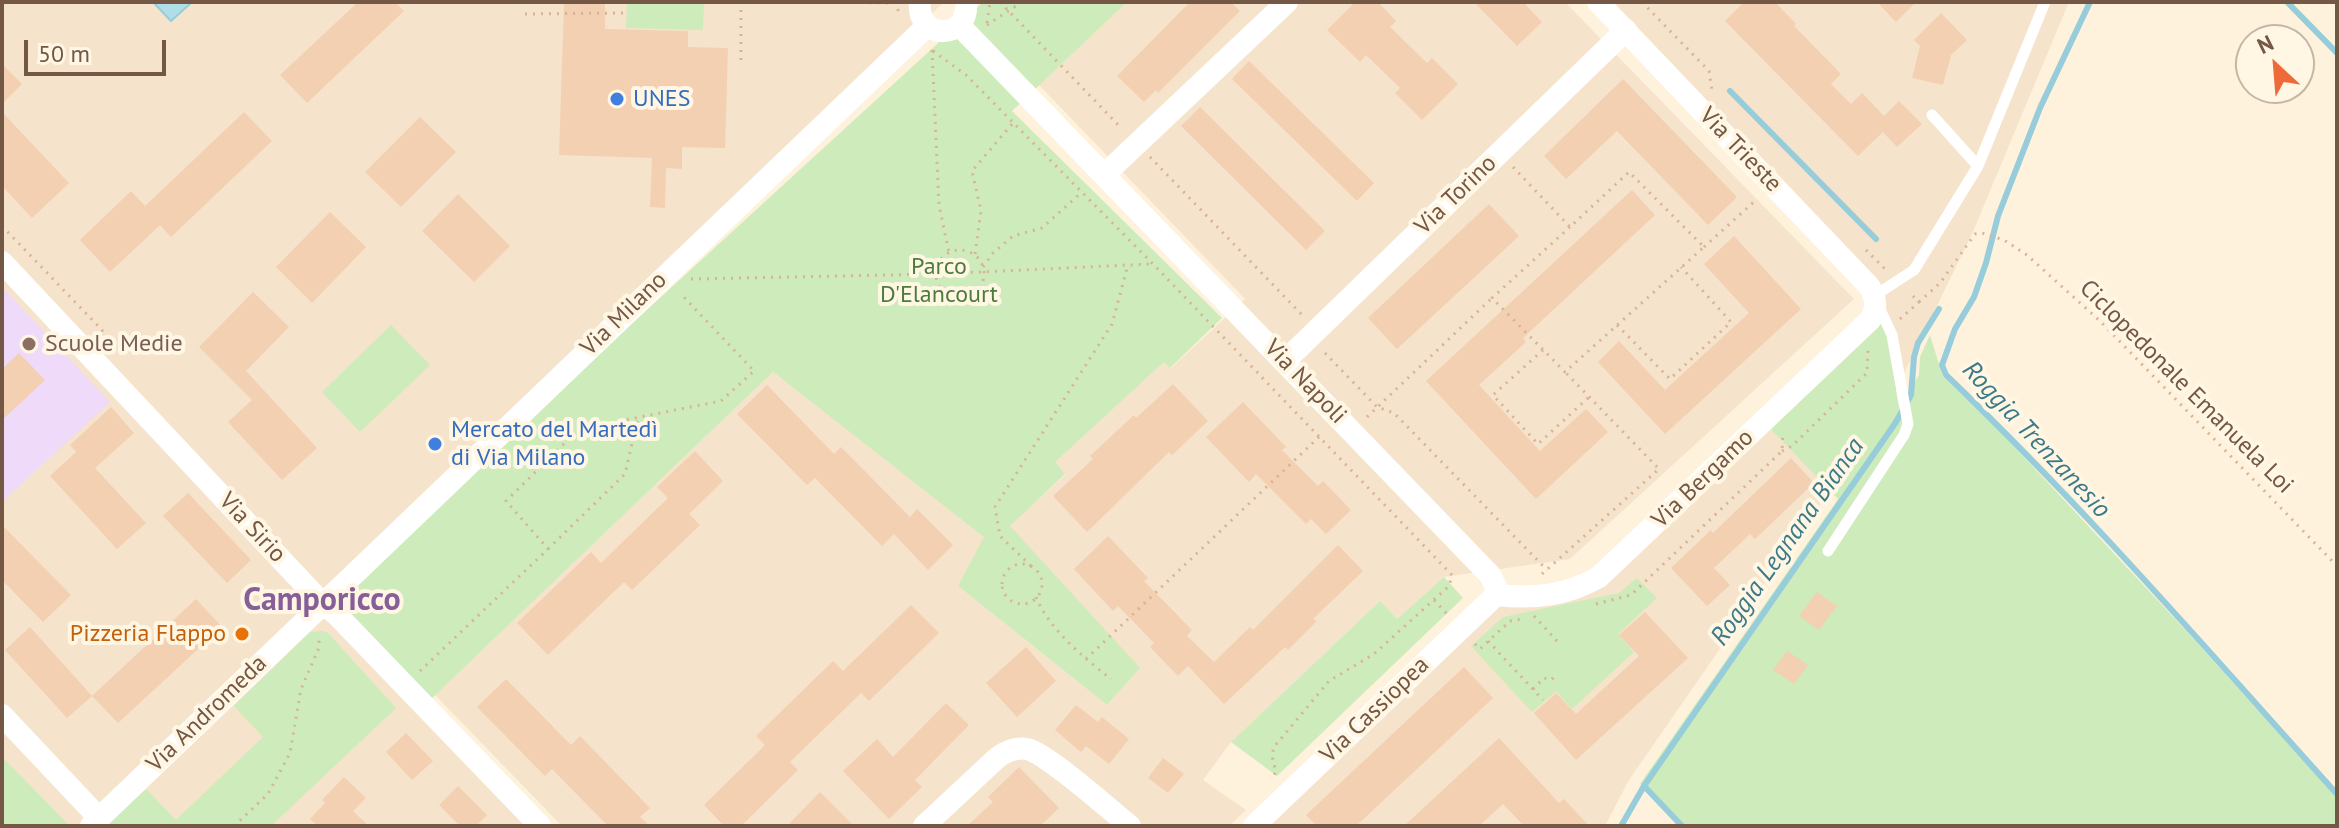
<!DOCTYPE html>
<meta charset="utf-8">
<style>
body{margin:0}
#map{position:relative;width:2339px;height:828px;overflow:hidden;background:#fef2dd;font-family:"PT Sans",sans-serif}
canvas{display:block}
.frame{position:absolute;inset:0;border:4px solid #745744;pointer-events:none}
.north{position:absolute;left:2235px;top:24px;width:80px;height:80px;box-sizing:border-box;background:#fff6e4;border:2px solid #c7b6a4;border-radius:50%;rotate:334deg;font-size:22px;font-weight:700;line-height:32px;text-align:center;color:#745744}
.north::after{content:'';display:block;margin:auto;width:28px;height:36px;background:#f06a39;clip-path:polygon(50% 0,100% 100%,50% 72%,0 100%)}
.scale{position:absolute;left:24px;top:40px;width:142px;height:36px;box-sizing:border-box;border:4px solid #745744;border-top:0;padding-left:10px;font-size:24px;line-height:28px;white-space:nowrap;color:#745744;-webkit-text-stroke:6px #fff6e4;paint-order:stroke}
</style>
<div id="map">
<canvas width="2339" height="828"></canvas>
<div class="frame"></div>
<div class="north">N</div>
<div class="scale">50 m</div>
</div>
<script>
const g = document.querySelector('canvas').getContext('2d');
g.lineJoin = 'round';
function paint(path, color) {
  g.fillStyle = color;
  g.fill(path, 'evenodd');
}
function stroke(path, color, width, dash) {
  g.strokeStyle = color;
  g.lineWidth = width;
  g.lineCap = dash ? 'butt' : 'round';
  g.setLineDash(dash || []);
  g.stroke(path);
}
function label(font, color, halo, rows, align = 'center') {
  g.font = font + ' "PT Sans",sans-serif';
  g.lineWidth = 8;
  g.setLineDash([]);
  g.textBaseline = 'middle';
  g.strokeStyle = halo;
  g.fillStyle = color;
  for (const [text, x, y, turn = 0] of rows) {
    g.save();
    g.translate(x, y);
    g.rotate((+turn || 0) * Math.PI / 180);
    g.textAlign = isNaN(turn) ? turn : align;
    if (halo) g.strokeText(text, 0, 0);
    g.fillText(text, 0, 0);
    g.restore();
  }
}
paint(new Path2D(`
 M2 2H944L323 589 2 253Z
 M1127 2H1565L1854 299 1570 559 1444 577 1397 619 1380 601 1231 742 1203 780 1246 810 1229 826H562L435 695 773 372 985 537 958 586 1107 705 1139 669 1009 526 1065 475 1054 462 1164 362 1171 368 1245 299 1039 85Z
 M1598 2H2069L1972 234 1887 408 1629 780 1605 826H1254L1496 595 1573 590 1876 306Z
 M2 261 540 826H2Z`), '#f5e4cb');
paint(new Path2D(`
 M2 287 110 402 2 502Z`), '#efdaf9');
paint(new Path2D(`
 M627 2H704L703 30 626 28Z
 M983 2H1127L1012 111 1222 318 1170 368 1164 362 1055 462 1065 474 1010 526 1140 668 1107 705 958 586 984 537 773 372 429 701 329 601Z
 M1884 321 1899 407 1919 375 1920 357 1930 335 1943 377 1994 425 2189 634 2337 798V826H1680L1640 784 1838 499 1771 429Z
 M391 325 430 365 360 432 322 392Z
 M1444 577 1463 598 1277 776 1231 742 1380 601 1397 619Z
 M1637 578 1657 598 1618 634 1634 652 1572 709 1556 691 1532 712 1471 646 1503 617 1619 593Z
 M322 631 328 633 396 708 271 826H107L146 789 176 820 263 737 234 706 310 632Z
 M2 757 70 826H2Z`), '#cdebbb');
const water = new Path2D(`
 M153 2H192L171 21Z`);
paint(water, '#b1dde7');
stroke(water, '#97ccda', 2);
stroke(new Path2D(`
 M2090 2 2040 108 1998 216 1986 263 1974 297 1955 329 1942 365 1946 375C2084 507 2209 652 2337 794
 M2287 2 2337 53
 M1730 91 1876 239
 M1644 786 1682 826
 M1621 826 1644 786 1896 422 1911 395 1914 357 1918 343 1939 309`), '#97ccda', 6);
paint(new Path2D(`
 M358 2H395L404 11 307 103 280 75Z
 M564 2H605V29L688 31V47L728 48 725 148 682 147V169L666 168 665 208 650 207 652 158 559 155Z
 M1190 2H1231L1240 11 1158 93 1156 90 1144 102 1117 76Z
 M1355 2H1378L1396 21 1390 27 1427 63 1432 58 1458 84 1422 120 1395 93 1400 88 1366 55 1360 62 1327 30Z
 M1474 2H1523L1542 22 1517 46Z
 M1744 2H1775L1796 24 1794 26 1841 74 1831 84 1851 104 1862 93 1884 116 1899 101 1922 124 1897 147 1883 132 1858 156 1725 21Z
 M1877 2H1916L1896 22Z
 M1941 13 1967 40 1951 55 1943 85 1912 78 1920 46 1914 40Z
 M1249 61 1374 183 1357 201 1232 79Z
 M2 64 22 84 2 104Z
 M1623 79 1737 197 1708 225 1617 131 1566 179 1544 156Z
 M1200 107 1325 231 1306 250 1181 126Z
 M2 112 69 183 32 218 2 186Z
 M244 112 272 141 171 237 160 225 110 272 80 240 131 191 145 206Z
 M420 117 456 152 401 207 365 172Z
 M1632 190 1655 215 1523 338 1526 342 1479 385 1540 451 1586 409 1608 432 1536 499 1426 381Z
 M458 194 510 246 474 282 422 231Z
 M1489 204 1519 236 1397 349 1368 318Z
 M330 212 366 247 312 303 276 267Z
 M1734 236 1801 309 1665 434 1598 362 1619 341 1665 390 1749 313 1704 264Z
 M253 292 289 327 246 371 317 448 282 480 228 422 252 400 199 347Z
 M19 353 45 380 2 420V369Z
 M1173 384 1208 421 1172 455 1169 452 1087 532 1053 496 1093 459 1090 456 1134 415 1136 418Z
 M767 385 834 454 841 447 910 517 917 509 953 545 928 570 894 534 882 546 815 478 807 485 737 414Z
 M1243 402 1286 447 1282 450 1318 486 1323 481 1351 510 1326 534 1311 519 1306 524 1256 474 1249 482 1206 437Z
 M111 407 134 433 95 468 146 523 117 549 50 476 76 452 70 445Z
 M695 451 723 481 689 514 700 525 632 590 624 582 548 655 517 623 591 552 601 563 668 498 657 487Z
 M1791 458 1814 483 1755 539 1750 534 1714 568 1730 585 1707 606 1671 568 1711 530 1713 533Z
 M188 493 251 560 227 583 163 516Z
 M2 525 71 595 43 622 2 580Z
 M1108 536 1148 578 1144 581 1192 630 1187 636 1214 662 1250 627 1253 630 1338 545 1363 571 1313 619 1317 621 1288 650 1285 647 1224 704 1188 666 1178 676 1150 647 1154 643 1118 606 1113 611 1074 569Z
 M1817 592 1837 606 1819 630 1799 616Z
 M196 599 222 627 118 723 92 696Z
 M911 605 939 633 869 701 861 693 790 762 798 770 741 826H724L704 805 765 745 756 736 833 661 843 671Z
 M1645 612 1688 658 1576 760 1534 713 1556 693 1576 714 1639 656 1619 635Z
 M30 627 92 696 67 718 5 650Z
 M1026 647 1056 681 1017 717 986 683Z
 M1787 651 1808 665 1794 684 1773 670Z
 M1464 667 1493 698 1356 826H1317L1306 815Z
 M506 679 571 745 580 736 650 808 640 817 650 826H608L552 769 545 776 477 707Z
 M946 703 969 725 915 780 922 787 889 819 843 771 877 739 893 757Z
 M1076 705 1098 722 1102 717 1129 739 1109 764 1086 746 1081 752 1055 730Z
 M406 733 433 761 412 780 386 752Z
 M1499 738 1559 803 1564 799 1589 826H1524L1503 804 1479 826H1404Z
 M1163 758 1184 774 1168 793 1148 778Z
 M1019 767 1059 808 1040 826H967L993 802 988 797Z
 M344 777 366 798 353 811 369 826H318L310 819 325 803 322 800Z
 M458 786 487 815 476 826H460L439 805Z
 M820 792 854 826H787Z`), '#f4d0b3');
stroke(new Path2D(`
 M830 2 893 3
 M894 2 899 12
 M1000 2 1122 129
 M1642 2 1709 71 1712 91
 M525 14 626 13
 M987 23 990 2
 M987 25 1022 2
 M932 50 939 205 949 253
 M933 51 966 75 1153 264 1452 575 1449 586 1374 654 1329 681 1274 747 1272 756 1276 772 1271 779
 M741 60V2
 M1150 157 1303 316
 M1513 167 1570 227 1629 172 1704 247 1565 372 1492 298 1570 227
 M2 226 102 330 104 341
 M1704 247 1757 199
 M1866 250 1886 270
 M936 274a24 24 0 1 1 48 0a24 24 0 1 1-48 0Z
 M975 254 981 211 972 171 1013 123
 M983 267 993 253 1013 236 1042 228 1082 192
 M691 279 936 274 1151 264
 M1919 302 1940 283 1975 234 1982 233 2004 240 2027 255 2100 321 2337 566
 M1900 319 1919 302 1909 292
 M1617 325 1670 379 1731 322 1681 267
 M1543 350 1493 395 1538 444 1589 397
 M1325 353 1377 407 1394 413 1547 570
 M1367 417 1492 298
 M1782 451 1792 446 1867 373 1868 349
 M548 549 625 474 638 418
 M1002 584a20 20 0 1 1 40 0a20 20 0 1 1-40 0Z
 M1031 566 1000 536 995 507 1112 324 1128 265
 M1542 574 1659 469 1565 372
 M1036 597C1049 629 1084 658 1111 679
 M1434 600 1448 615
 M1596 604 1631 595 1782 451 1783 432
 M1534 616 1557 641
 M1488 641 1543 700
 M1475 644 1480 649 1510 621 1522 619
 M1086 659 1320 436
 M420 671 548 549 506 501 579 429 721 401 754 371 680 293
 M1533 689 1544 678 1551 680 1556 675
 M234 826 268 794 290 753 301 689 318 650 320 635`), '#d9b397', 3, [2, 6]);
stroke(new Path2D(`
 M1932 115 1978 166
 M1874 296 1914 270 1978 166 2045 2
 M1828 551 1904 435 1908 424 1892 335 1878 305`), '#fff', 11);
stroke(new Path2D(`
 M920 2C916 41 970 41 966 2
 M959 25 1490 575 1496 587V595
 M1104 175 1287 2
 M2 262 322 603 338 616 540 826
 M1285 361 1626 30
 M1496 595C1534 599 1566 596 1599 577L1870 320C1878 309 1876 297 1869 286L1598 2
 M2 715 99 818
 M91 826 927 26
 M924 826 997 758C1006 751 1015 747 1027 749 1048 754 1110 810 1130 826
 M1254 826 1496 595`), '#fff', 22);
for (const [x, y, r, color] of [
 [617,99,8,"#3f7fe0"],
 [29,344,8,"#8d6e63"],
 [435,444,8,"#3f7fe0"],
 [242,634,8,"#e8710a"]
]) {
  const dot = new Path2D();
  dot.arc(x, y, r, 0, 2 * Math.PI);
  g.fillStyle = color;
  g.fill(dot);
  stroke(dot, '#fff6e4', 3);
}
label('24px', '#366cbe', '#fff6e4', [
 ["UNES",633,99],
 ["Mercato del Martedì",451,430],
 ["di Via Milano",451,458]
], 'left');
label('24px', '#745744', '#fff6e4', [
 ["Via Trieste",1740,150,46],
 ["Via Torino",1456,195,-44],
 ["Via Milano",624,314,-44],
 ["Via Napoli",1305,382,46],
 ["Ciclopedonale Emanuela Loi",2186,387,45],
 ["Via Bergamo",1703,479,-44],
 ["Via Sirio",252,528,47],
 ["Via Cassiopea",1375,710,-44],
 ["Via Andromeda",207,714,-44]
]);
label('24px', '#4c7b3c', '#fff6e4', [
 ["Parco",939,267],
 ["D'Elancourt",939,295]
]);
label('24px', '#785e54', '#fff6e4', [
 ["Scuole Medie",45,344]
], 'left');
label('24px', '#c56008', '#fff6e4', [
 ["Pizzeria Flappo",226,634]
], 'right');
label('italic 26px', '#3d7a89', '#fff6e4', [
 ["Roggia Trenzanesio",2036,440,47],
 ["Roggia Legnana Bianca",1788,542,-55]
]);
label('bold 32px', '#875f98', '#fff6e4', [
 ["Camporicco",322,601]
]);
</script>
